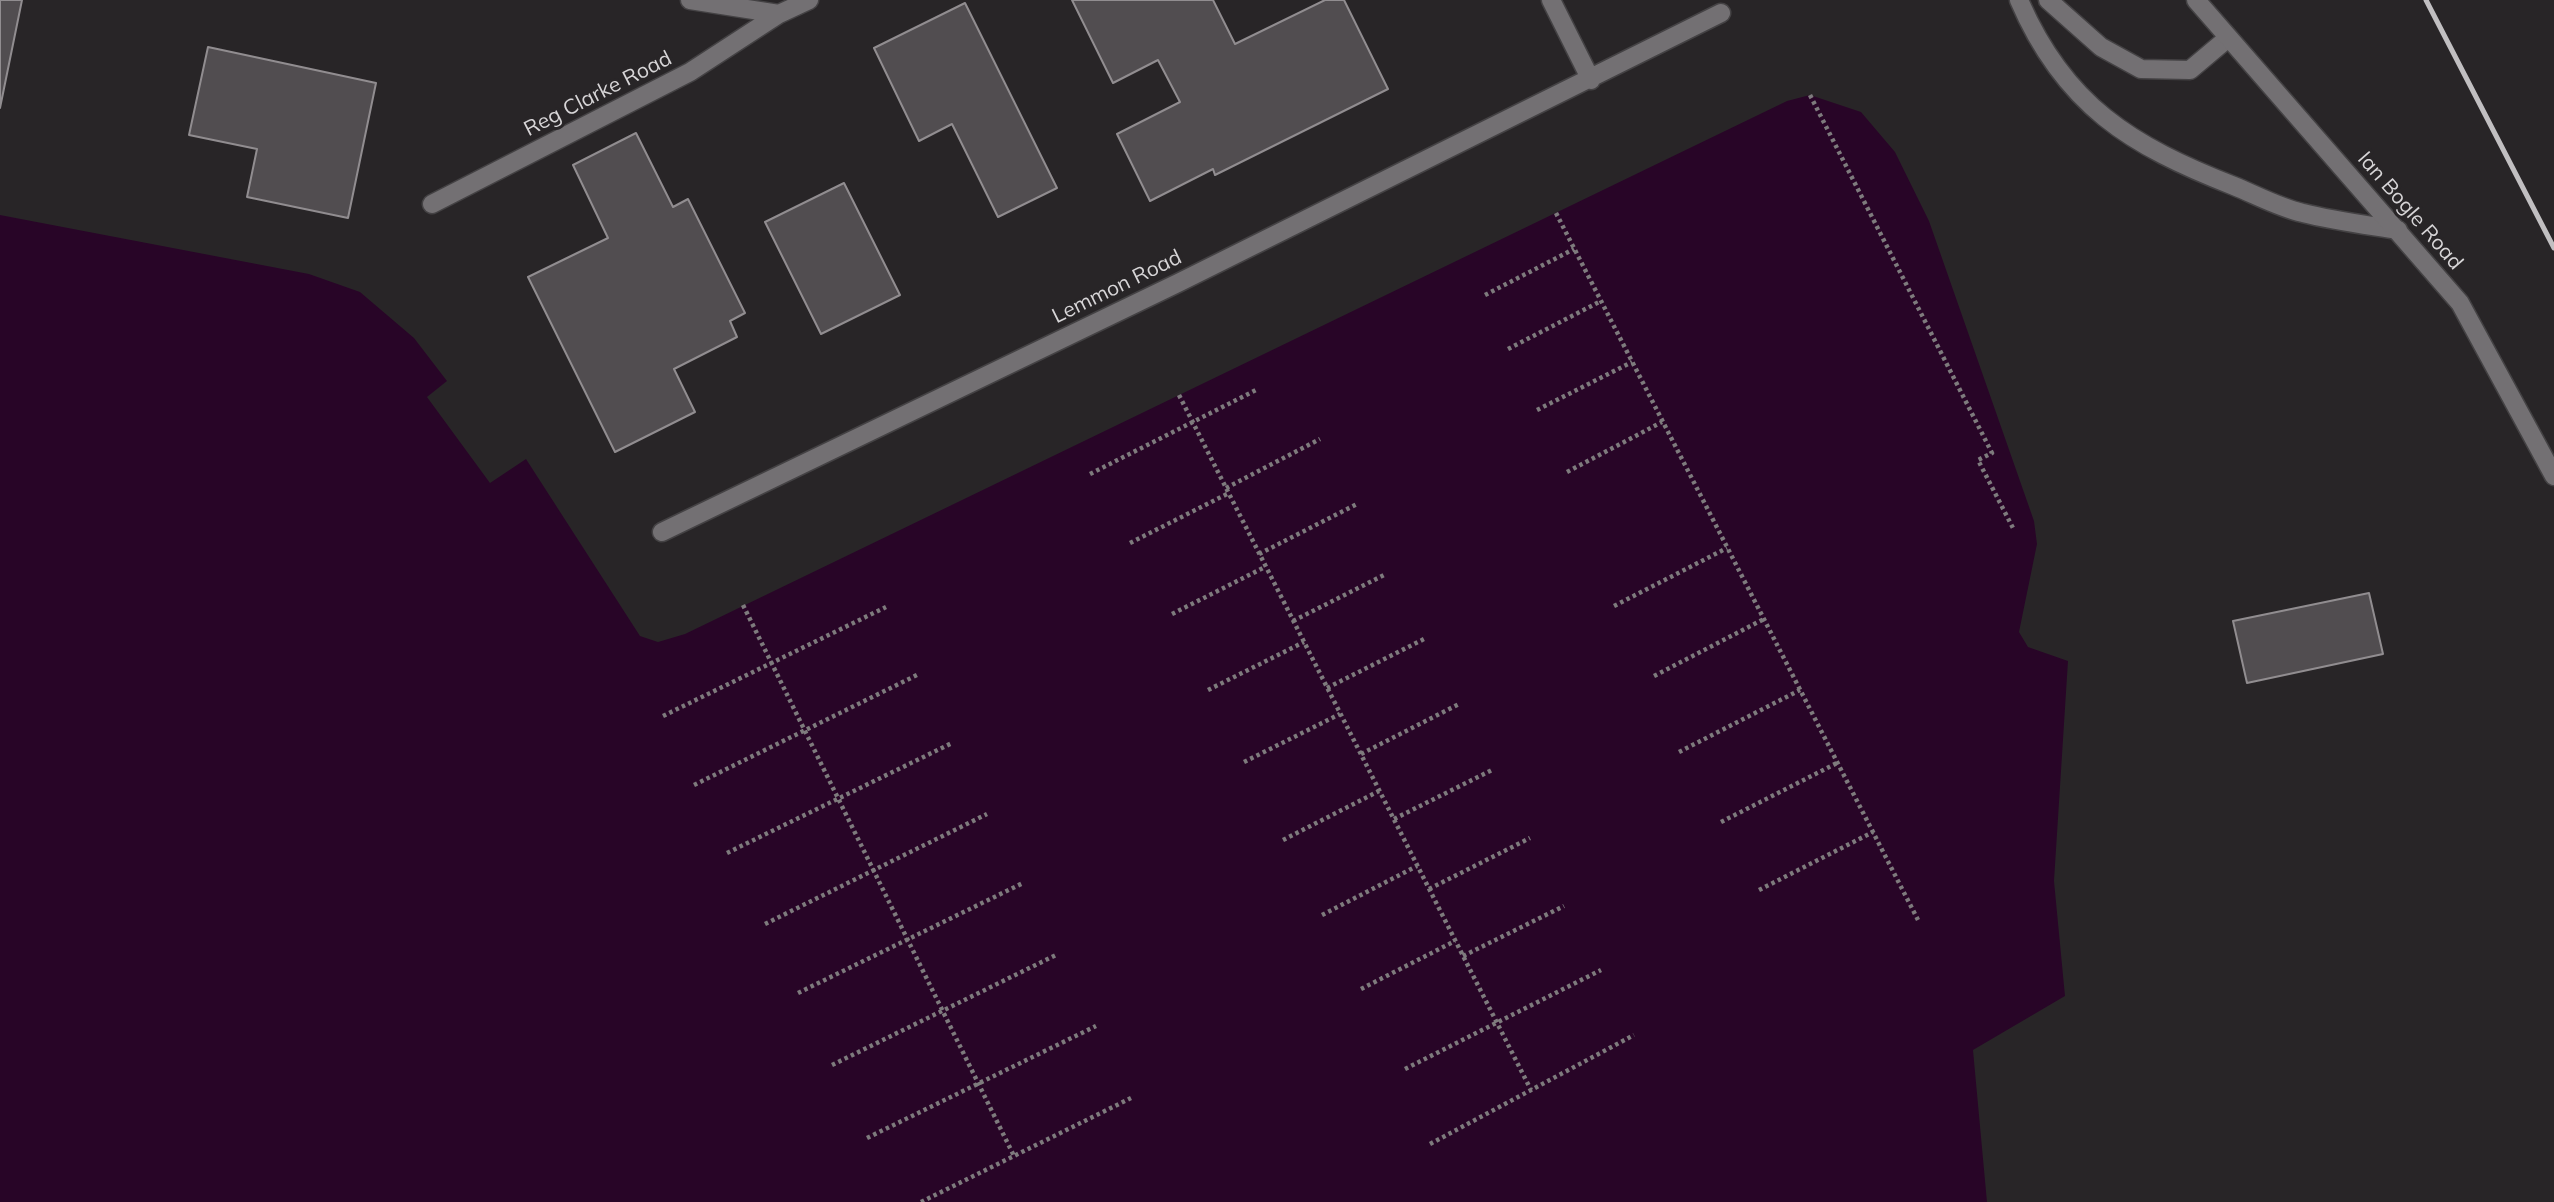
<!DOCTYPE html>
<style>
body{margin:0}
canvas{display:block;background:#282527}
</style>
<canvas width="2554" height="1202"></canvas>
<script>
const g = document.querySelector('canvas').getContext('2d');
g.lineJoin = 'round';
function paint(path, color) {
  g.fillStyle = color;
  g.fill(path, 'evenodd');
}
function stroke(path, color, width, dash) {
  g.strokeStyle = color;
  g.lineWidth = width;
  g.lineCap = dash ? 'butt' : 'round';
  g.setLineDash(dash || []);
  g.stroke(path);
}
function label(font, color, halo, rows, align = 'center') {
  g.font = font + ' Mulish,sans-serif';
  g.lineWidth = 6;
  g.setLineDash([]);
  g.textBaseline = 'middle';
  g.strokeStyle = halo;
  g.fillStyle = color;
  for (const [text, x, y, turn = 0] of rows) {
    g.save();
    g.translate(x, y);
    g.rotate((+turn || 0) * Math.PI / 180);
    g.textAlign = isNaN(turn) ? turn : align;
    if (halo) g.strokeText(text, 0, 0);
    g.fillText(text, 0, 0);
    g.restore();
  }
}
paint(new Path2D(`
 M1810 95 1861 112 1895 152 1929 221 2034 521 2037 544 2019 632 2028 647 2068 661 2054 881 2065 996 1973 1050 1987 1202H0V215L309 274 360 292 414 338 447 381 427 397 490 483 526 459 640 636 658 642 685 634 1787 101Z`), '#280527');
const building = new Path2D(`
 M0 0H22L0 108Z
 M1072 0H1213L1235 44 1325 0H1344L1388 89 1215 175 1213 169 1150 201 1117 134 1180 102 1158 60 1113 83Z
 M965 3 1057 188 998 217 952 124 919 141 874 48Z
 M208 47 376 83 348 218 247 197 257 149 189 135Z
 M636 133 673 207 688 199 745 313 730 321 737 337 674 369 695 412 615 452 528 277 608 238 573 165Z
 M844 183 900 295 821 334 765 222Z
 M2369 593 2383 654 2247 683 2233 621Z`);
paint(building, '#514d50');
stroke(building, '#918d90', 2);
const lane = new Path2D(`
 M690 0 779 14 809 0
 M1551 0 1591 80
 M2019 0C2064 105 2131 146 2234 186 2256 195 2280 208 2303 213 2334 221 2367 225 2398 230
 M2048 0 2101 47 2141 69 2190 70 2228 38
 M432 204 690 72 779 14
 M662 532 1178 283 1721 13`);
const street = new Path2D(`
 M2196 0 2460 303 2554 476`);
stroke(lane, '#444244', 21);
stroke(street, '#444244', 21);
stroke(new Path2D(`
 M1810 95 1992 453 1978 460 2014 530
 M1556 213 1918 920
 M1485 295 1574 249
 M1508 349 1601 301
 M1179 395 1531 1090
 M1537 410 1632 362
 M1567 472 1662 422
 M1090 474 1256 390
 M1226 488 1320 439
 M1130 543 1229 493
 M1259 554 1357 504
 M743 605 1014 1156
 M1614 606 1727 548
 M1172 614 1265 567
 M1293 621 1386 574
 M1654 676 1764 619
 M1327 688 1426 638
 M1208 690 1304 642
 M663 716 886 607
 M1679 752 1800 690
 M1361 754 1459 704
 M1244 762 1340 714
 M694 785 919 674
 M1394 819 1492 770
 M1721 822 1837 763
 M1283 840 1379 791
 M727 853 952 743
 M1429 889 1530 838
 M1759 890 1873 832
 M1322 915 1417 866
 M765 924 987 814
 M1463 956 1564 906
 M1361 989 1455 941
 M798 993 1023 883
 M832 1065 1058 954
 M1405 1069 1601 970
 M867 1138 1096 1026
 M1430 1144 1634 1035
 M921 1202 1131 1098`), '#7e7b7d', 4.5, [3.5, 3.5]);
stroke(lane, '#737073', 18);
stroke(street, '#737073', 18);
stroke(new Path2D(`
 M2426 0 2554 248`), '#c1bfc1', 5);
label('21px', '#d7d5d7', '#282527', [
 ["Reg Clarke Road",598,94,-27],
 ["Ian Bogle Road",2410,211,49],
 ["Lemmon Road",1117,287,-26]
]);
</script>
